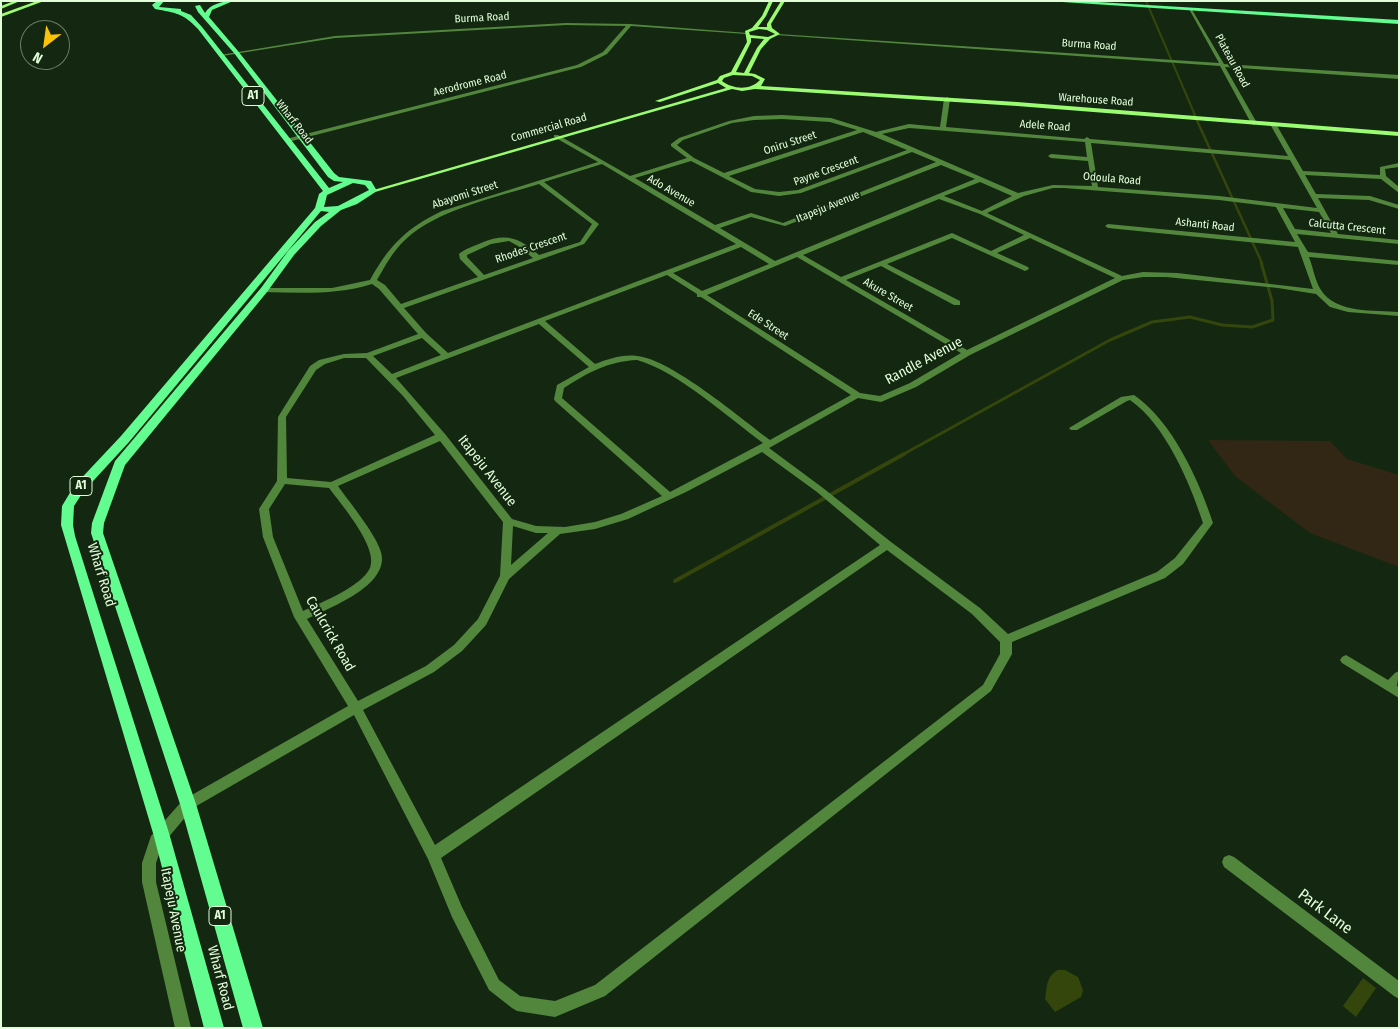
<!DOCTYPE html>
<style>
body{margin:0}
#map{position:relative;width:1400px;height:1029px;overflow:hidden;background:#142811;font-family:"Fira Sans Condensed",sans-serif}
canvas{display:block}
.frame{position:absolute;inset:0;border:2px solid #e1fed9;pointer-events:none}
.north{position:absolute;left:20px;top:20px;width:50px;height:50px;box-sizing:border-box;background:#142811;border:1px solid #667e61;border-radius:50%;rotate:210deg;font-size:14px;font-weight:700;line-height:20px;text-align:center;color:#e1fed9}
.north::after{content:'';display:block;margin:auto;width:18px;height:22px;background:#fac308;clip-path:polygon(50% 0,100% 100%,50% 72%,0 100%)}
</style>
<div id="map">
<canvas width="1400" height="1029"></canvas>
<div class="frame"></div>
<div class="north">N</div>
</div>
<script>
const g = document.querySelector('canvas').getContext('2d');
g.lineJoin = 'round';
function paint(path, color) {
  g.fillStyle = color;
  g.fill(path, 'evenodd');
}
function stroke(path, color, width, dash) {
  g.strokeStyle = color;
  g.lineWidth = width;
  g.lineCap = dash ? 'butt' : 'round';
  g.setLineDash(dash || []);
  g.stroke(path);
}
function label(font, color, halo, rows, align = 'center') {
  g.font = font + ' "Fira Sans Condensed",sans-serif';
  g.lineWidth = 4;
  g.setLineDash([]);
  g.textBaseline = 'middle';
  g.strokeStyle = halo;
  g.fillStyle = color;
  for (const [text, x, y, turn = 0] of rows) {
    g.save();
    g.translate(x, y);
    g.rotate((+turn || 0) * Math.PI / 180);
    g.textAlign = isNaN(turn) ? turn : align;
    if (halo) g.strokeText(text, 0, 0);
    g.fillText(text, 0, 0);
    g.restore();
  }
}
paint(new Path2D(`
 M1208 440 1330 441 1347 459 1399 475V567L1310 533 1235 476Z`), '#322714');
paint(new Path2D(`
 M1058 970H1065L1078 977 1083 990 1081 997 1055 1012 1045 999C1047 987 1046 976 1058 970Z
 M1363 978 1376 988 1356 1017 1343 1006Z`), '#34460c');
stroke(new Path2D(`
 M1146 1 1195 115`), '#34460c', 2);
stroke(new Path2D(`
 M1194 114 1262 263`), '#34460c', 2.5);
stroke(new Path2D(`
 M902 455 1110 340 1152 322 1190 317 1222 325 1252 327 1273 320 1272 301 1261 262`), '#34460c', 3);
stroke(new Path2D(`
 M675 581 904 454`), '#34460c', 4);
paint(new Path2D(`
 M1191 8 1224 64 1399 75V79L1225 67 1257 123 1254 125 1251 123 1220 66 776 35 778 34 1219 63 1189 9Z
 M566 23 630 24 748 33 746 34 631 26 607 54 581 67 288 142 285 140 286 139 577 65 603 52 626 26 566 25 335 38 222 56 220 55 335 36Z
 M947 97 950 99 946 127 1084 139 1087 137 1090 139 1288 156 1270 124 1273 122 1276 124 1303 171 1380 175V167L1399 163V167L1385 169 1386 176 1399 187V193L1381 179 1305 175 1316 194 1370 196 1399 205V209L1369 200 1318 198 1338 234 1399 240V244L1297 234 1308 252 1399 261V265L1309 257C1313 267 1315 281 1321 290 1336 314 1375 310 1399 312V316L1348 312 1330 307 1316 294 1278 288 1166 277H1143L1123 280 970 355 916 387 881 402 858 398 769 448 823 488 891 542 980 608 1008 634 1157 572 1175 558 1203 523C1190 483 1165 424 1130 400L1127 401 1077 430H1071L1069 428 1121 397 1134 395C1172 421 1199 480 1213 523L1183 564 1165 578 1012 642V654L991 691 605 996 555 1017 517 1011 512 1008 489 990 452 917 428 859 354 715 193 808 162 845 156 863V882L191 1028H175L142 882V863L151 836 183 800 348 706 294 617 263 537 259 509 277 481 278 417 310 366 319 360 344 354 367 353 418 334 379 289 372 284C337 295 301 293 264 292L260 290 261 288H332L370 280C389 246 406 228 442 211L598 162 554 137V135H558L630 176 687 158 671 146V144L679 138 729 121 754 116 782 115 831 118 876 132 909 124 940 127 944 99ZM782 119 830 122 857 130 724 173 694 158 677 145 683 140 732 123 754 120ZM909 128 1085 142 1087 157 1051 154 1048 156 1051 158 1088 161 1092 186 1053 185 1018 193 882 134ZM863 132 907 150 798 190 779 192 755 189 729 176ZM1091 143 1290 160 1317 208 1219 196 1098 187ZM912 152 936 162 783 223 751 213 715 225 635 178 691 161 751 192 779 196 801 193ZM602 164 736 244 448 353 426 333 404 308 584 244 599 224 544 182ZM941 165 975 179 775 261 720 228 751 217 785 226ZM980 182 1012 196 982 211 944 196ZM539 184 592 224 580 242 539 255C519 238 507 232 481 243 474 246 465 249 459 254L460 259 478 277 401 304 385 285 377 280C385 266 393 251 405 240 436 210 497 197 539 184ZM1053 188H1064L1219 200 1276 207 1295 242 1108 224 1105 226 1108 228 1298 247 1313 289 1177 273 1143 272 1122 276 987 213 1024 196ZM939 199 980 214 1024 235 991 251 952 233 841 277 803 255ZM1283 208 1319 212 1331 233 1295 229ZM952 238 1025 271 1029 269 1028 267 997 253 1030 238 1115 278 967 350 846 280 881 266 954 305H960V301L887 264ZM509 241 518 246 533 258 484 275 467 257V255L491 244ZM741 247 769 264 702 291 673 273ZM797 257 961 353 910 383 880 396 860 393 707 295ZM667 275 697 294V297H701L851 395 770 440C740 418 671 359 637 356 623 354 608 359 595 364L545 321ZM539 324 589 367 557 385 554 399 555 401 662 496 621 514 595 522 565 527 536 526 512 519 445 434 396 378ZM422 338 441 355 392 374 373 356ZM344 358H366L403 396 435 435 331 482 287 478 286 417 316 370 325 364ZM637 360C677 371 729 418 763 443L670 492 562 398 564 388C587 373 609 361 637 360ZM440 441 503 522 500 576 478 619 454 645 426 666 358 701 307 619C329 608 383 588 382 558 382 541 349 502 338 486ZM762 452 817 492 880 545 435 845 363 710 434 672 462 651 486 625 509 579 560 534 595 529 628 519 686 492ZM285 484 329 488C341 504 379 548 370 568 361 587 322 602 303 611L273 537 269 509ZM513 526 536 533H548L511 565ZM887 550 972 614 1000 642V654L983 685 595 985 555 1001 520 996 499 980 462 907 441 858Z
 M1346 655 1388 680 1395 673 1399 671 1397 686 1399 687V698L1342 663 1340 660 1342 657Z
 M1229 855 1234 857 1399 981V999L1394 996 1224 867 1222 862 1224 857Z`), '#52863d');
paint(new Path2D(`
 M14 1H20L1 9V6Z
 M37 1H44L1 17V14Z
 M769 1H773L766 16 758 27H767V24L781 1H785L771 24 772 28 780 34 770 39 761 49 749 73 755 74 765 79 761 86 1017 102 1399 132V136L1017 106 755 89 742 91 732 89 375 192 370 191 726 88 718 83 660 102 655 101 717 80 720 76 731 72 747 42 745 31 752 28 762 16ZM759 29 767 30 775 34 768 37 750 35 749 32ZM751 38 764 39 757 48 744 73 736 72 751 42ZM733 75 752 76 760 80C750 91 732 89 722 81L724 78Z`), '#9cfc71');
paint(new Path2D(`
 M157 1H164L159 7 181 9V11L191 15 202 27 329 188 343 182 334 181 328 177 234 53 198 12 195 6 200 5 205 13C210 4 223 1 233 1L212 10 209 17 238 51 334 173 339 177 371 181 377 191 357 204 341 210 321 226 294 255 267 292 125 465 104 523 103 533 196 804 263 1028H243L180 804 91 533 92 523 115 461 261 288 288 251 315 222 329 212 321 211 129 442 83 492 74 506 73 525 75 536 169 833 224 1028H204L153 833 61 525 62 506 74 486 121 436 315 208 319 194 323 191 198 29C183 13 176 13 155 9L152 5ZM353 183 365 185 369 190 338 206 324 207 327 195Z
 M1047 1H1081L1399 20V24Z`), '#62fc90');
label('11px', '#e1fed9', '#142811', [
 ["Burma Road",482,18,-3],
 ["Burma Road",1089,45,4],
 ["Plateau Road",1232,61,61],
 ["Aerodrome Road",470,84,-14],
 ["Warehouse Road",1096,100,4],
 ["Wharf Road",294,122,52],
 ["Adele Road",1045,126,4],
 ["Commercial Road",549,128,-16],
 ["Oniru Street",790,143,-18],
 ["Payne Crescent",826,171,-20],
 ["Odoula Road",1112,179,5],
 ["Ado Avenue",671,191,30],
 ["Abayomi Street",465,195,-18],
 ["Itapeju Avenue",828,207,-22],
 ["Ashanti Road",1205,225,6],
 ["Calcutta Crescent",1347,227,6],
 ["Rhodes Crescent",531,248,-19],
 ["Akure Street",888,295,30],
 ["Ede Street",768,325,33]
]);
for (const [x, y, w] of [
 [253,96,22],
 [81,486,22],
 [220,916,22]
]) {
  const box = new Path2D();
  box.roundRect(x - w / 2, y - 9.5, w, 19, 4);
  g.fillStyle = '#142811';
  g.fill(box);
  stroke(box, '#e1fed9', 1);
}
label('bold 12px', '#e1fed9', null, [
 ["A1",253,96],
 ["A1",81,486],
 ["A1",220,916]
]);
label('14px', '#e1fed9', '#142811', [
 ["Randle Avenue",924,361,-28],
 ["Itapeju Avenue",487,471,52],
 ["Wharf Road",101,575,73],
 ["Caulcrick Road",330,634,60],
 ["Itapeju Avenue",173,910,79],
 ["Wharf Road",220,978,75]
]);
label('16px', '#e1fed9', '#142811', [
 ["Park Lane",1325,912,37]
]);
</script>
